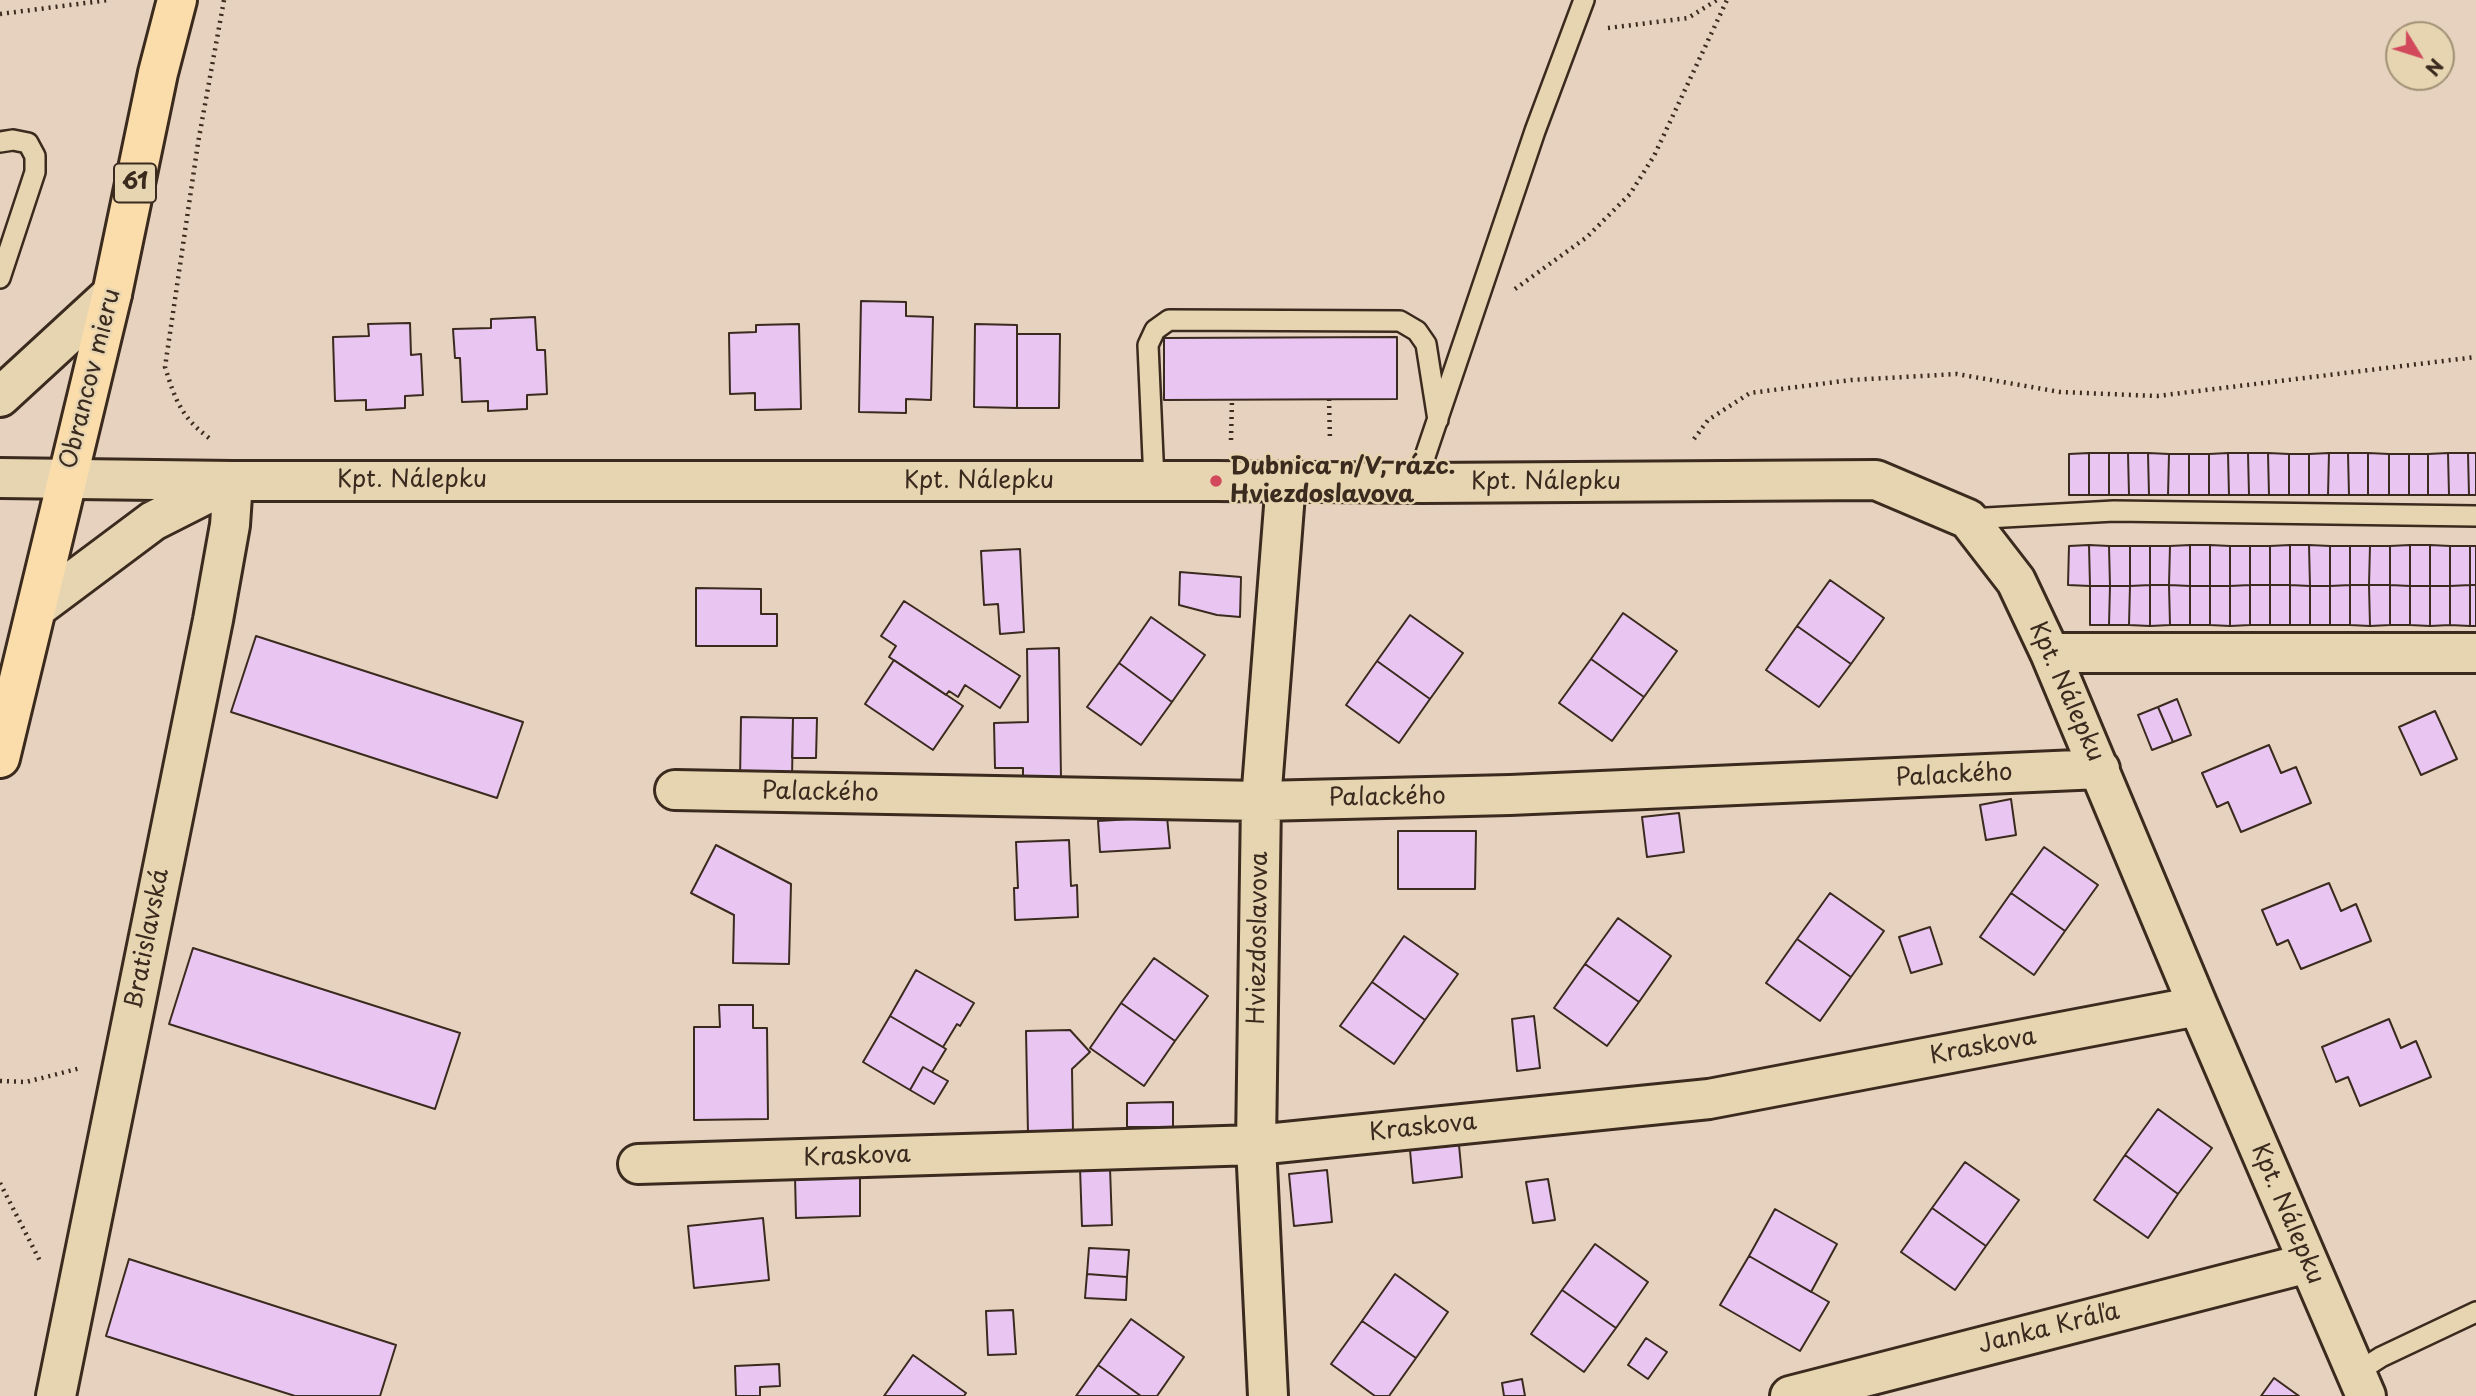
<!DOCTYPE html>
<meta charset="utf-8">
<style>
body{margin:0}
#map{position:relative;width:2476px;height:1396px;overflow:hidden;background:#e7d2bf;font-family:"Playpen Sans",sans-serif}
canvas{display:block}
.north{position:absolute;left:2385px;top:21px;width:70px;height:70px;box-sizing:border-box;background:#e7d5b2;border:2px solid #a29177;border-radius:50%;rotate:128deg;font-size:19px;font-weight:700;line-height:28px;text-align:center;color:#3b2a1e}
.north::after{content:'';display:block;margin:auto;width:24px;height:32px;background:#d1495b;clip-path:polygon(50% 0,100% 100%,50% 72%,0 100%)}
</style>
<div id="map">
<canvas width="2476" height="1396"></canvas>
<div class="north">N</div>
</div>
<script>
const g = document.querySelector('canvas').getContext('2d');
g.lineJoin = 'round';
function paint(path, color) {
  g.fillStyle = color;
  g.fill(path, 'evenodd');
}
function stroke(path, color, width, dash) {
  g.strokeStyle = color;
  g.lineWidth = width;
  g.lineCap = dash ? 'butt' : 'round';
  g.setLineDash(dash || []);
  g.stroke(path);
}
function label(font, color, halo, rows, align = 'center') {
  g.font = font + ' "Playpen Sans",sans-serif';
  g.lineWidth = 5;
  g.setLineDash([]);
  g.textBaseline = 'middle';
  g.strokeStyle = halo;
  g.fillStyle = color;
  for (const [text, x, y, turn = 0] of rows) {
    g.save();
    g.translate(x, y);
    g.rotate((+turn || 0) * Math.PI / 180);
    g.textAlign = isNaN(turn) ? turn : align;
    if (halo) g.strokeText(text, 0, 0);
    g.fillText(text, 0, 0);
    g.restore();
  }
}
const building = new Path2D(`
 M861 301 906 302V316L933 317 931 400 906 399V413L859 412Z
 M535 317 537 350H545L547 394 527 395V409L488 411V401L462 402 460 358H455L453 329 491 328V319Z
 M410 323 411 355 421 354 423 395 405 396V408L366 410V400L335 401 333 337 369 336 368 324Z
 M799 324 801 409 755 410V393L730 394 729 333 756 332V325Z
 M975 324 1017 325V408L974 407Z
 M1017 334H1060L1059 408H1017Z
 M1397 337V399L1164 400V338Z
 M2089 453H2109V495H2089Z
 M2089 453V495H2069V454Z
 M2109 453H2128L2129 495H2109Z
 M2128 453H2148L2149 495H2129Z
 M2148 453 2169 454 2168 495H2149Z
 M2228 453H2248L2249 495H2229Z
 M2228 453 2229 495H2209V454Z
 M2248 453H2268L2269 495H2249Z
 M2268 453 2289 454V495H2269Z
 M2329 453 2328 495H2309V454Z
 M2329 453H2348L2349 495H2328Z
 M2348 453H2368V495H2349Z
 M2368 453 2389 454V495H2368Z
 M2448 453H2468L2469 495H2449Z
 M2448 453 2449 495H2428V454Z
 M2468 453H2476V495H2469Z
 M2169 454H2189V495H2168Z
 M2189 454H2209V495H2189Z
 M2289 454H2309V495H2289Z
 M2389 454H2409V495H2389Z
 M2409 454H2428V495H2409Z
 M2089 545 2109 546 2110 586H2090Z
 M2089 545 2090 586 2068 585 2069 546Z
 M2190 545H2210V586H2190Z
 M2190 545V586L2169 585 2170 546Z
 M2210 545 2230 546V586H2210Z
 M2290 545H2309L2310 586 2290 585Z
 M2290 545V585H2270V546Z
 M2309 545 2330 546V586H2310Z
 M2410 545H2430V586H2410Z
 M2410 545V586L2390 585V546Z
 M2430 545 2450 546V586H2430Z
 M2109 546H2130V586H2110Z
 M2130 546H2150V585L2130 586Z
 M2150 546H2170L2169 585H2150Z
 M2230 546H2250V585L2230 586Z
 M2250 546H2270V585H2250Z
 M2330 546H2350V585L2330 586Z
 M2350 546H2370L2369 585H2350Z
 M2370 546H2390V585H2369Z
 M2450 546H2470V585L2450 586Z
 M2470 546H2476V585H2470Z
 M1020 549 1024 632 1000 634 998 604 984 605 981 551Z
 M1180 572 1241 577 1240 617 1217 615 1179 605Z
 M1830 580 1884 618 1851 664 1797 626Z
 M2150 585H2169L2170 625 2150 626Z
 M2150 585V626L2129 625 2130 586Z
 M2169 585 2190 586V625H2170Z
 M2250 585H2270V625H2250Z
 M2250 585V625L2230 626V586Z
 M2270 585H2290V625H2270Z
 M2290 585 2310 586V625H2290Z
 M2350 585V625H2330V586Z
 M2350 585H2369L2370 626 2350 625Z
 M2369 585H2390V625L2370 626Z
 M2390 585 2410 586V625H2390Z
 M2470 585H2476V626H2470Z
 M2470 585V626L2450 625V586Z
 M2090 586H2110L2109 625H2090Z
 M2110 586H2130L2129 625H2109Z
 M2190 586H2210V625H2190Z
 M2210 586H2230V626L2210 625Z
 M2310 586H2330V625H2310Z
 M2410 586H2430V626L2410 625Z
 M2430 586H2450V625L2430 626Z
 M696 588 761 589V614H777V646H696Z
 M904 601 1020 676 1000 708 965 685 958 697 949 691 946 695 889 657 896 646 881 636Z
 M1623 613 1677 651 1644 697 1591 659Z
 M1410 615 1463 653 1430 699 1377 661Z
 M1151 617 1205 655 1172 702 1119 663Z
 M1797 626 1851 664 1819 707 1766 670Z
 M256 636 523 722 497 798 231 712Z
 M1059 648 1061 779 1023 780V768H995L994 723 1028 722 1027 649Z
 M1591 659 1644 697 1612 741 1559 703Z
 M894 660 963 706 933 750 865 704Z
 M1377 661 1430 699 1399 743 1346 705Z
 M1119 663 1172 702 1141 745 1087 707Z
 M2177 699 2191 735 2173 742 2158 707Z
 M2158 707 2173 742 2152 750 2138 715Z
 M2435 711 2457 759 2421 775 2399 727Z
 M741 717 793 718 792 780H740Z
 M793 718H817L816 758H792Z
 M2269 745 2281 773 2296 767 2311 803 2241 832 2228 802 2217 807 2202 773Z
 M2011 799 2016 835 1986 840 1980 805Z
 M1679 813 1684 852 1647 857 1642 817Z
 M1167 817 1170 848 1100 852 1098 821Z
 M1398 831H1476L1475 889H1398Z
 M1069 840 1071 886 1077 885 1078 917 1015 920 1014 888H1018L1016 842Z
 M716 845 791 884 789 964 733 963 734 915 691 893Z
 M2044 847 2098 885 2065 931 2011 893Z
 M2329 883 2341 911 2356 904 2371 941 2301 969 2288 940 2277 945 2262 910Z
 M1830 893 1884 931 1851 977 1797 939Z
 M2011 893 2065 931 2034 975 1980 937Z
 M1618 918 1671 956 1639 1002 1585 964Z
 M1930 927 1942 964 1911 973 1899 937Z
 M1404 936 1458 974 1425 1020 1372 982Z
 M1797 939 1851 977 1820 1021 1766 983Z
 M193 948 460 1033 435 1109 169 1024Z
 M1154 958 1208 996 1175 1041 1121 1003Z
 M1585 964 1639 1002 1607 1046 1554 1008Z
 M916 970 974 1003 960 1026 957 1024 943 1047 890 1016Z
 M1372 982 1425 1020 1394 1064 1340 1026Z
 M1121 1003 1175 1041 1144 1086 1090 1048Z
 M719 1005H753V1028H767L768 1119 694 1120V1027H720Z
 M890 1016 946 1049 932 1072 923 1067 910 1090 863 1062Z
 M1534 1016 1540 1068 1517 1071 1512 1019Z
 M2389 1019 2401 1048 2416 1041 2431 1077 2360 1106 2348 1077 2336 1082 2322 1047Z
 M1070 1030 1090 1052 1072 1069 1073 1133 1028 1134 1026 1031Z
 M923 1067 948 1081 934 1104 910 1090Z
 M1173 1102V1127H1127V1103Z
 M2158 1109 2212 1148 2178 1194 2125 1155Z
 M1459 1145 1462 1177 1413 1183 1410 1150Z
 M2125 1155 2178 1194 2148 1238 2094 1200Z
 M1965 1162 2019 1200 1986 1246 1932 1208Z
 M1080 1168H1110L1112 1225 1082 1226Z
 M1327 1170 1332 1222 1294 1226 1289 1174Z
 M860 1174V1216L796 1218 795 1176Z
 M1548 1179 1555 1220 1533 1223 1526 1182Z
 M1932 1208 1986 1246 1955 1290 1901 1252Z
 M1775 1209 1837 1244 1811 1292 1749 1256Z
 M763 1218 769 1280 694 1288 688 1226Z
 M1595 1244 1648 1282 1616 1328 1562 1290Z
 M1089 1248 1129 1250 1127 1277 1087 1274Z
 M1749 1256 1829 1302 1800 1351 1720 1305Z
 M129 1259 396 1345 380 1396H295L106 1336Z
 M1087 1274 1127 1277 1126 1300 1085 1298Z
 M1395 1274 1448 1312 1416 1358 1362 1321Z
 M1562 1290 1616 1328 1584 1372 1531 1334Z
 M1013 1310 1016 1354 988 1355 986 1311Z
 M1131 1319 1184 1357 1157 1396H1141L1098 1365Z
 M1362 1321 1416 1358 1389 1396H1375L1331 1364Z
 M1646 1338 1667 1352 1648 1379 1628 1365Z
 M913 1355 966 1393 964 1396H884Z
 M779 1364 780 1386 760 1387V1396H736L735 1366Z
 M1098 1365 1141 1396H1076Z
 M2274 1378 2299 1396H2261Z
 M1522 1379 1525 1396H1504L1502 1383Z`);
paint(building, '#e9c6f2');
stroke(building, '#3b2a1e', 2);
const lane = new Path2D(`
 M0 142 13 140 28 143 35 156V172L0 278
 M1154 481 1148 345 1155 330 1169 320 1400 321 1417 331 1426 344 1438 420
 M1416 483 1535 131 1584 0
 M1968 519 2114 511 2476 516
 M2356 1373 2381 1357 2476 1312`);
const street = new Path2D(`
 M0 397 112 294
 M0 478 233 481H1216L1423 483 1876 480 1968 519 2016 581 2050 653 2198 1006 2366 1396
 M38 607 153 521 228 483
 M2050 653H2476
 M675 790 1261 801 1510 795 2100 769
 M638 1164 1256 1145 1709 1099 2198 1006
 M56 1396 213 620 230 525 233 481
 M1268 1396 1256 1145 1261 801 1286 481
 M1790 1396 2308 1263`);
const primary = new Path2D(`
 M0 758 112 294 158 73 177 0`);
stroke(lane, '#3b2a1e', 24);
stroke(street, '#3b2a1e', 44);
stroke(primary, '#3b2a1e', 44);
stroke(new Path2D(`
 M0 14 109 0
 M1608 28 1688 18 1717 0
 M1515 289 1587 237 1630 194 1654 156 1727 0
 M1329 399 1330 441
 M209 438C181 417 175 399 165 367L198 143 224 0
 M1694 439 1708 420 1750 393 1851 380 1957 374 2060 392 2157 396 2476 357
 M1231 440 1232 400
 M0 1081 26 1082 81 1068
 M0 1183 41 1263`), '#3b2a1e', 4.5, [2, 5]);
stroke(lane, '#e7d5b2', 19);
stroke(street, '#e7d5b2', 38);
stroke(primary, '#fbddab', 38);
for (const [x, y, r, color] of [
 [1216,481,7,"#d1495b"]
]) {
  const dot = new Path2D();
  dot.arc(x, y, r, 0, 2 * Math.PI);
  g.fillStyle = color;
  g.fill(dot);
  stroke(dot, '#e7d5b2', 2.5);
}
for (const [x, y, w] of [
 [135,183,42]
]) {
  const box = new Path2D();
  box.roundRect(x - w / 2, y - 19.5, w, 39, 5);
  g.fillStyle = '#e7d5b2';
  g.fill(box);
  stroke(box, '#3b2a1e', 2);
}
label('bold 23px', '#3b2a1e', null, [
 ["61",135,183]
]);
label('24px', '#3b2a1e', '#e7d5b2', [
 ["Obrancov mieru",91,379,-76],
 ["Kpt. Nálepku",412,480],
 ["Kpt. Nálepku",979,481],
 ["Kpt. Nálepku",1546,482],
 ["Kpt. Nálepku",2066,692,66],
 ["Palackého",1954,776,-3],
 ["Palackého",820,793,1],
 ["Palackého",1387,798,-1],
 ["Hviezdoslavova",1259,938,-89],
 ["Bratislavská",148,939,-79],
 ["Kraskova",1983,1047,-11],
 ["Kraskova",1423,1128,-6],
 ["Kraskova",857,1157,-2],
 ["Kpt. Nálepku",2287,1214,67],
 ["Janka Kráľa",2049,1329,-14]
]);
label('bold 24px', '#3b2a1e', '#e7d5b2', [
 ["Dubnica n/V, rázc.",1230,467],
 ["Hviezdoslavova",1230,495]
], 'left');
</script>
